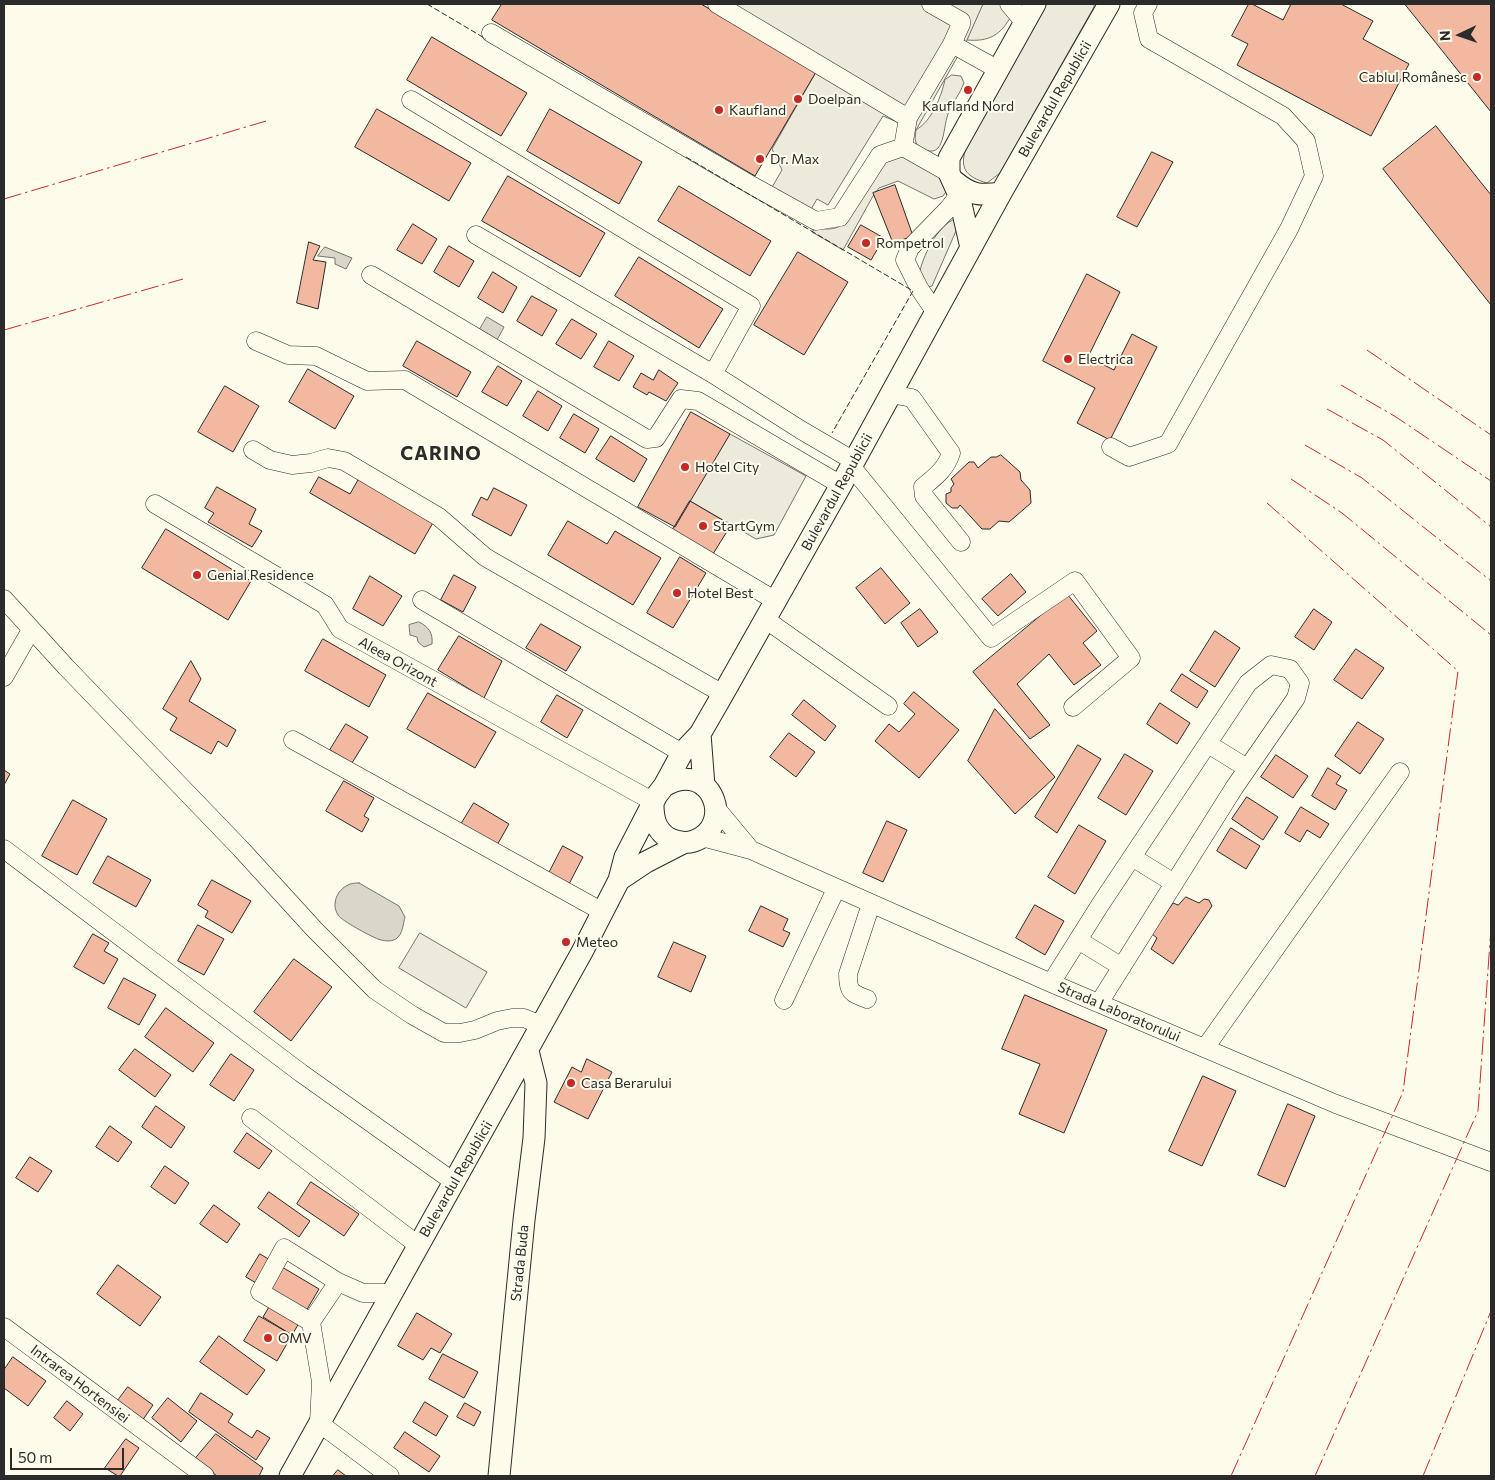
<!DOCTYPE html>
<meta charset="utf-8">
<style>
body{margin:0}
#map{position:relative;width:1495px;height:1480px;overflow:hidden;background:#fdfbea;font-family:Commissioner,sans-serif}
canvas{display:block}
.frame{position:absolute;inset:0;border:5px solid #2b2b2b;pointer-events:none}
.north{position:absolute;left:1435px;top:10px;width:50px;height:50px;-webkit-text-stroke:4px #fdfbea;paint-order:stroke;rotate:267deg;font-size:14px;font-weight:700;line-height:20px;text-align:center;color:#2b2b2b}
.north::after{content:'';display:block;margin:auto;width:18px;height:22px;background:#2b2b2b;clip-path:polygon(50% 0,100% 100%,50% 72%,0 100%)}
.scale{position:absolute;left:10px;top:1448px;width:114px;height:22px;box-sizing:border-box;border:2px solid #2b2b2b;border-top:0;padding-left:6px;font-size:15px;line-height:18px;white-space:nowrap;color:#2b2b2b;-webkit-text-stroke:4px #fdfbea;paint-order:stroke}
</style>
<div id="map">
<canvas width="1495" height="1480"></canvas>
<div class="frame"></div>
<div class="north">N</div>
<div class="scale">50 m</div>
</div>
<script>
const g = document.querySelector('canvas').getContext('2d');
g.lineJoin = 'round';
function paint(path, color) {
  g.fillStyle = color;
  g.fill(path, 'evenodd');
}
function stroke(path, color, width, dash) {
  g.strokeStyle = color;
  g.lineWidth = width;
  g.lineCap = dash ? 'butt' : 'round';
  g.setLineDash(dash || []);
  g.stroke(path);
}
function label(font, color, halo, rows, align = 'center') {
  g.font = font + ' Commissioner,sans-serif';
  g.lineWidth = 4;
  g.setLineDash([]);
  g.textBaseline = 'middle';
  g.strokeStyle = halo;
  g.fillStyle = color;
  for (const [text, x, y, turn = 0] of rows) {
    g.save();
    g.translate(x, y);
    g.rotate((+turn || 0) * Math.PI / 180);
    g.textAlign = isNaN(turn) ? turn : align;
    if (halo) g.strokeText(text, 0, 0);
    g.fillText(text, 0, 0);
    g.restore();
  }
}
const green = new Path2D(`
 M983 4H1004L1011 16C1001 35 989 42 967 40Z
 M1047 4H1094V7L1000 173 987 183C966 177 958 168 967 146Z
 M952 75 961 76 964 83C960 94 952 103 948 114 942 130 946 164 917 146L915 139 916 130C932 121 941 97 945 80Z
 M907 151 950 186 943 196 934 199 898 181 879 188 873 196 843 250 812 232 815 228C823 229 831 230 838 227 850 223 879 169 887 156Z
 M955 219 959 224 932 286 928 287 919 275C922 258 937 225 955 219Z
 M420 933 487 972 466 1008 399 968Z`);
paint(green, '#ecebdb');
stroke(green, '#74746e', 1);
const parking = new Path2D(`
 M701 4H983L967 40 916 130 883 116 828 205 817 199 810 211 771 189 782 170 772 149 816 72Z
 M730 434 806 476 774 535 756 539 690 501Z`);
paint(parking, '#eceadb');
stroke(parking, '#74746e', 1);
const water = new Path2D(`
 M325 247 352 258 346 269 335 264V258L318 256Z
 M487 317 504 327 497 340 480 329Z
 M419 622C429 627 433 633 432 644L424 647 418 642 417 637 410 635 409 625Z
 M359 883 399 906 405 917C403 924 403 934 396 939 391 942 383 941 378 939 370 936 342 921 338 915 331 904 337 890 348 885 351 883 356 883 359 883Z`);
paint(water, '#d8d7c9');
stroke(water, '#74746e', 1);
const building = new Path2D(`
 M502 4H701L816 72 755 176 492 20Z
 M1249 4H1252L1283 20 1291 4H1341L1373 21 1363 39 1409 64 1371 136 1237 65 1248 44 1232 36Z
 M1405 4H1491V112L1436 43Z
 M432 37 527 93 501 136 407 80Z
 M377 109 471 163 449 201 355 147Z
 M550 109 642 162 619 204 527 151Z
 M1436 126 1491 195V305L1383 169Z
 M1152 152 1173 162 1137 227 1117 217Z
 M508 176 605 233 580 277 482 221Z
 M895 185 913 236 893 243 873 193Z
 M679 186 771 241 750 276 658 221Z
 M413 224 437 239 422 264 397 250Z
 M861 225 884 238 871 260 848 247Z
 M309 242 320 246 313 260 326 262 318 309 297 303Z
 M449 246 474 261 459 287 434 272Z
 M798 252 848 282 804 355 754 325Z
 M639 257 723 309 699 348 615 296Z
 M493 272 517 287 503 313 478 298Z
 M1087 274 1120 292 1088 357 1114 370 1132 334 1157 347 1110 440 1077 423 1095 388 1043 361Z
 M532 296 557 310 542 336 517 321Z
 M572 319 597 334 581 359 556 344Z
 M417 341 471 372 457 397 403 366Z
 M609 341 634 356 619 381 594 367Z
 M498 366 522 381 507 406 482 392Z
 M308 369 354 396 335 429 289 402Z
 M659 370 678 383 666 401 649 392 647 395 633 387 641 373 653 380Z
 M225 386 259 406 233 452 198 432Z
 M538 391 562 406 548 431 523 416Z
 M691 412 730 434 675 527 638 507Z
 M574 414 599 429 585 453 560 438Z
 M611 436 647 459 634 482 596 459Z
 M1001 455 1020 472 1021 480 1030 490 1031 503 1009 522 999 521 990 529H982L960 505 958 508H952L946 503V494L951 492V488L954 484 951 479 969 462H974L978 468 991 457H996Z
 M319 477 350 494 359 478 434 521 415 554 310 493Z
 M217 487 256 509 249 524 262 531 252 547 208 522 214 513 205 508Z
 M494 488 527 505 511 536 472 515 481 497 487 500Z
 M690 501 731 525 713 554 672 531Z
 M568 521 607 544 615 531 661 558 633 605 548 555Z
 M166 529 251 581 228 620 142 568Z
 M680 557 706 573 673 628 647 613Z
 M881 568 910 603 885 624 856 588Z
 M1011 574 1026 592 998 616 982 599Z
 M454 575 476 587 463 612 441 600Z
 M370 576 402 596 383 626 353 609Z
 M1067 594 1097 631 1083 643 1101 665 1074 685 1049 654 1017 684 1050 725 1030 739 973 672Z
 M920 609 938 632 918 647 901 623Z
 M1314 609 1332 622 1314 650 1295 637Z
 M541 624 581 647 566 671 526 648Z
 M1215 631 1240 648 1215 687 1190 671Z
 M459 636 502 661 484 698 438 670Z
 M323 639 386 675 369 707 305 671Z
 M1356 649 1384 668 1362 699 1334 680Z
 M191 661 201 679 189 701 236 730 227 747 218 741 211 754 170 730 177 718 163 709Z
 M1182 674 1208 691 1197 708 1171 691Z
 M914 692 959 730 919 778 875 741 889 724 899 732 915 714 904 704Z
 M428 693 496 732 475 768 407 729Z
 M557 695 583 710 567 738 541 722Z
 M804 700 836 726 825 741 792 715Z
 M1160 703 1190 723 1177 744 1147 724Z
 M995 709 1055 777 1015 814 968 761Z
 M1358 722 1384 739 1360 774 1335 756Z
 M346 724 368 737 352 763 330 750Z
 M789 733 815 752 796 777 770 757Z
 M1078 745 1101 759 1057 833 1035 817Z
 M1125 754 1153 771 1126 815 1098 798Z
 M1276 755 1308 776 1293 798 1261 777Z
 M1328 768 1341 776 1336 784 1347 790 1335 810 1312 796Z
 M4 770 10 774 4 785Z
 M344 781 374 798 364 816 369 819 362 832 326 811Z
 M1247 797 1278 817 1263 840 1232 819Z
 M73 800 107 819 77 875 42 856Z
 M474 803 509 824 496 847 460 826Z
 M1301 807 1329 824 1320 838 1307 830 1300 842 1285 833Z
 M887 821 907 830 883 882 863 873Z
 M1079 825 1106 841 1075 894 1048 877Z
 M1231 828 1260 846 1246 869 1217 851Z
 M563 846 583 857 569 884 549 873Z
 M108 856 151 880 136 907 93 883Z
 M212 880 251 901 232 933 205 917 208 911 198 905Z
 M1186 897 1199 903 1204 899 1209 900 1212 906 1173 964 1151 949 1157 938 1152 934 1173 903 1178 905Z
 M1035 905 1064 921 1045 955 1016 938Z
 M761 906 788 919 783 930 790 933 783 947 749 931Z
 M198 925 224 939 204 975 178 961Z
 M93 934 109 943 104 951 118 959 104 984 74 967Z
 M674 942 706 956 691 992 658 977Z
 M294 959 332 987 291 1041 254 1012Z
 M124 978 156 995 139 1025 108 1008Z
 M1025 995 1107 1030 1064 1133 1019 1114 1040 1064 1002 1049Z
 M166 1008 214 1043 193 1072 145 1037Z
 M135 1049 171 1075 155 1097 119 1070Z
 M231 1054 254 1070 234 1101 210 1085Z
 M587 1059 612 1072 588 1119 554 1102 572 1067 581 1072Z
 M1203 1076 1236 1091 1202 1166 1169 1151Z
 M1288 1104 1315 1116 1285 1187 1258 1175Z
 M156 1106 185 1127 171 1148 142 1127Z
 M110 1126 132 1142 118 1162 96 1147Z
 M247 1133 272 1151 259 1169 234 1152Z
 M30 1157 52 1171 38 1192 16 1178Z
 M165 1166 189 1183 175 1204 151 1187Z
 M311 1182 359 1214 344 1236 297 1204Z
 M269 1192 310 1221 299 1237 258 1208Z
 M214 1205 240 1224 227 1243 200 1224Z
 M260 1254 319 1289 292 1335 263 1317 276 1295 246 1277Z
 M118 1265 161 1297 140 1326 97 1294Z
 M417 1313 452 1334 440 1353 431 1348 423 1360 398 1346Z
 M259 1316 292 1335 277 1361 244 1341Z
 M219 1336 265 1370 247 1395 200 1362Z
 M443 1354 478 1372 464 1398 429 1379Z
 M13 1357 46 1381 28 1406 4 1388V1370Z
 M128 1387 153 1405 142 1421 116 1403Z
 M201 1393 233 1414 228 1422 252 1438 257 1430 270 1438 256 1460 189 1412Z
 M168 1398 197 1421 181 1442 152 1418Z
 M67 1401 83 1414 70 1431 54 1418Z
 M425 1402 448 1416 436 1436 413 1422Z
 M465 1403 481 1412 474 1426 457 1417Z
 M405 1432 440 1456 429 1472 394 1448Z
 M216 1434 263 1468 259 1476H217L195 1459Z
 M126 1439 139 1448 120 1476H118L105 1468Z
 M338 1470 346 1476H333Z`);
paint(building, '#f2b8a0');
stroke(building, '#2b2b2b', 1);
const minor = new Path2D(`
 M717 4 908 118
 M1009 4 1024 22
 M491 33 744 181 816 221 840 217 880 155 903 147 908 118 952 44 961 24V21L931 4
 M952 44 997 69
 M411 100 751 306 713 374 801 430 854 461
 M903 147 949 173
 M476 235 713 374
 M371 275 647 439 656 438 681 399 698 401 841 485
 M936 313 919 288 905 260 910 248 948 209 959 195
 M256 341 288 355 316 356 367 381 405 380 776 601
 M891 394 912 398 951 453C946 469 935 477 923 487L924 496 961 542
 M1111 447 1129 457 1168 444 1289 229 1314 176 1306 141 1283 116 1149 39 1143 13 1148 4
 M253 450 270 460 292 465 311 463 328 458 344 461 439 517 485 557 723 694
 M851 466 991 638 1075 581 1131 658 1073 707
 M155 504 325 605 340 629 654 802
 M4 599 66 667 241 849 314 929 375 990 412 1015 444 1033H460L475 1030 497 1021 512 1018H524L541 1025
 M422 600 682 753
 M765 619 888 706
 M4 677 31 630
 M293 740 603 912
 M1208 744 1247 768
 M716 808 751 850
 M702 837 751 850 1051 983 1336 1104 1491 1162
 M4 849 301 1073 454 1182
 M1132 857 1174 883
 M1078 940 1122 967
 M1051 983 1100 905 1248 683 1271 665 1290 669 1300 683 1296 698 1234 788 1099 1003
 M867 999C851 993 848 992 848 974L871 904
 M784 1000 836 889
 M1205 1048 1400 772
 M251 1118 418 1245
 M338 1282 311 1322 321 1382 319 1423 390 1476
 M311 1322 260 1292 284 1248 338 1282 363 1293H391
 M4 1327 205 1476`);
const major = new Path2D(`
 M954 181C971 195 979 196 1001 193
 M971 248 959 195 949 173V158L1035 4
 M700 734 704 786
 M653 805C653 819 656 830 668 838 676 842 685 844 694 841 736 826 712 758 664 786
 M619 880 646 862 683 843
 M290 1476 582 952 619 880 625 857 657 795 664 786 682 753 700 734 723 694 841 485 1001 193 1109 4
 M499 1476 524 1220 534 1138 536 1083 528 1051`);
stroke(minor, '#2b2b2b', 19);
stroke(major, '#2b2b2b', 23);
stroke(minor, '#fdfbea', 18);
stroke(major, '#fdfbea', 21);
stroke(new Path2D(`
 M427 4 486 39
 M686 157 913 291 832 433`), '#2b2b2b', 1, [6, 2.5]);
stroke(new Path2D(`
 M4 199 266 121
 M4 330 183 279
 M1367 350 1491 435
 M1341 385 1396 417 1491 481
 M1327 409 1383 440 1491 527
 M1305 445 1362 478 1491 581
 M1291 479 1342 513 1491 635
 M1231 1476 1403 1092 1458 671 1267 503
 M1315 1476 1478 1111 1491 928
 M1423 1476 1491 1311`), '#c62828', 1, [18, 4, 2.5, 4]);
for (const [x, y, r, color] of [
 [1477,77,5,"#c62828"],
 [968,90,5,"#c62828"],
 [798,99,5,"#c62828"],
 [719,110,5,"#c62828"],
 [760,159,5,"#c62828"],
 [866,243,5,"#c62828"],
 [1068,359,5,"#c62828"],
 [685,467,5,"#c62828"],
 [703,526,5,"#c62828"],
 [197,575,5,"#c62828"],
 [677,593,5,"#c62828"],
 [566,942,5,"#c62828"],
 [571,1083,5,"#c62828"],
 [268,1338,5,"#c62828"]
]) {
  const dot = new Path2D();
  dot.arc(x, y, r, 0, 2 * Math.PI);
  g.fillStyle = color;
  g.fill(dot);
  stroke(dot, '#fdfbea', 2);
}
label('14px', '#2b2b2b', '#fdfbea', [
 ["Cablul Românesc",1467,77,"right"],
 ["Doelpan",808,99],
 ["Kaufland Nord",968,106,"center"],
 ["Kaufland",729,110],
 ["Dr. Max",770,159],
 ["Rompetrol",876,243],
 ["Electrica",1078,359],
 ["Hotel City",695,467],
 ["StartGym",713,526],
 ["Genial Residence",207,575],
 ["Hotel Best",687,593],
 ["Meteo",576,942],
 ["Casa Berarului",581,1083],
 ["OMV",278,1338]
], 'left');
label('14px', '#2b2b2b', '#fdfbea', [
 ["Bulevardul Republicii",1055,99,-60],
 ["Bulevardul Republicii",837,492,-61],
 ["Aleea Orizont",398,662,29],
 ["Strada Laboratorului",1119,1012,23],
 ["Bulevardul Republicii",456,1179,-60],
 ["Strada Buda",520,1263,-84],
 ["Intrarea Hortensiei",80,1384,37]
]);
g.letterSpacing = '1px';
label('bold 19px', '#2b2b2b', '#fdfbea', [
 ["CARINO",441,454]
]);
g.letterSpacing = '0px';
</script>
